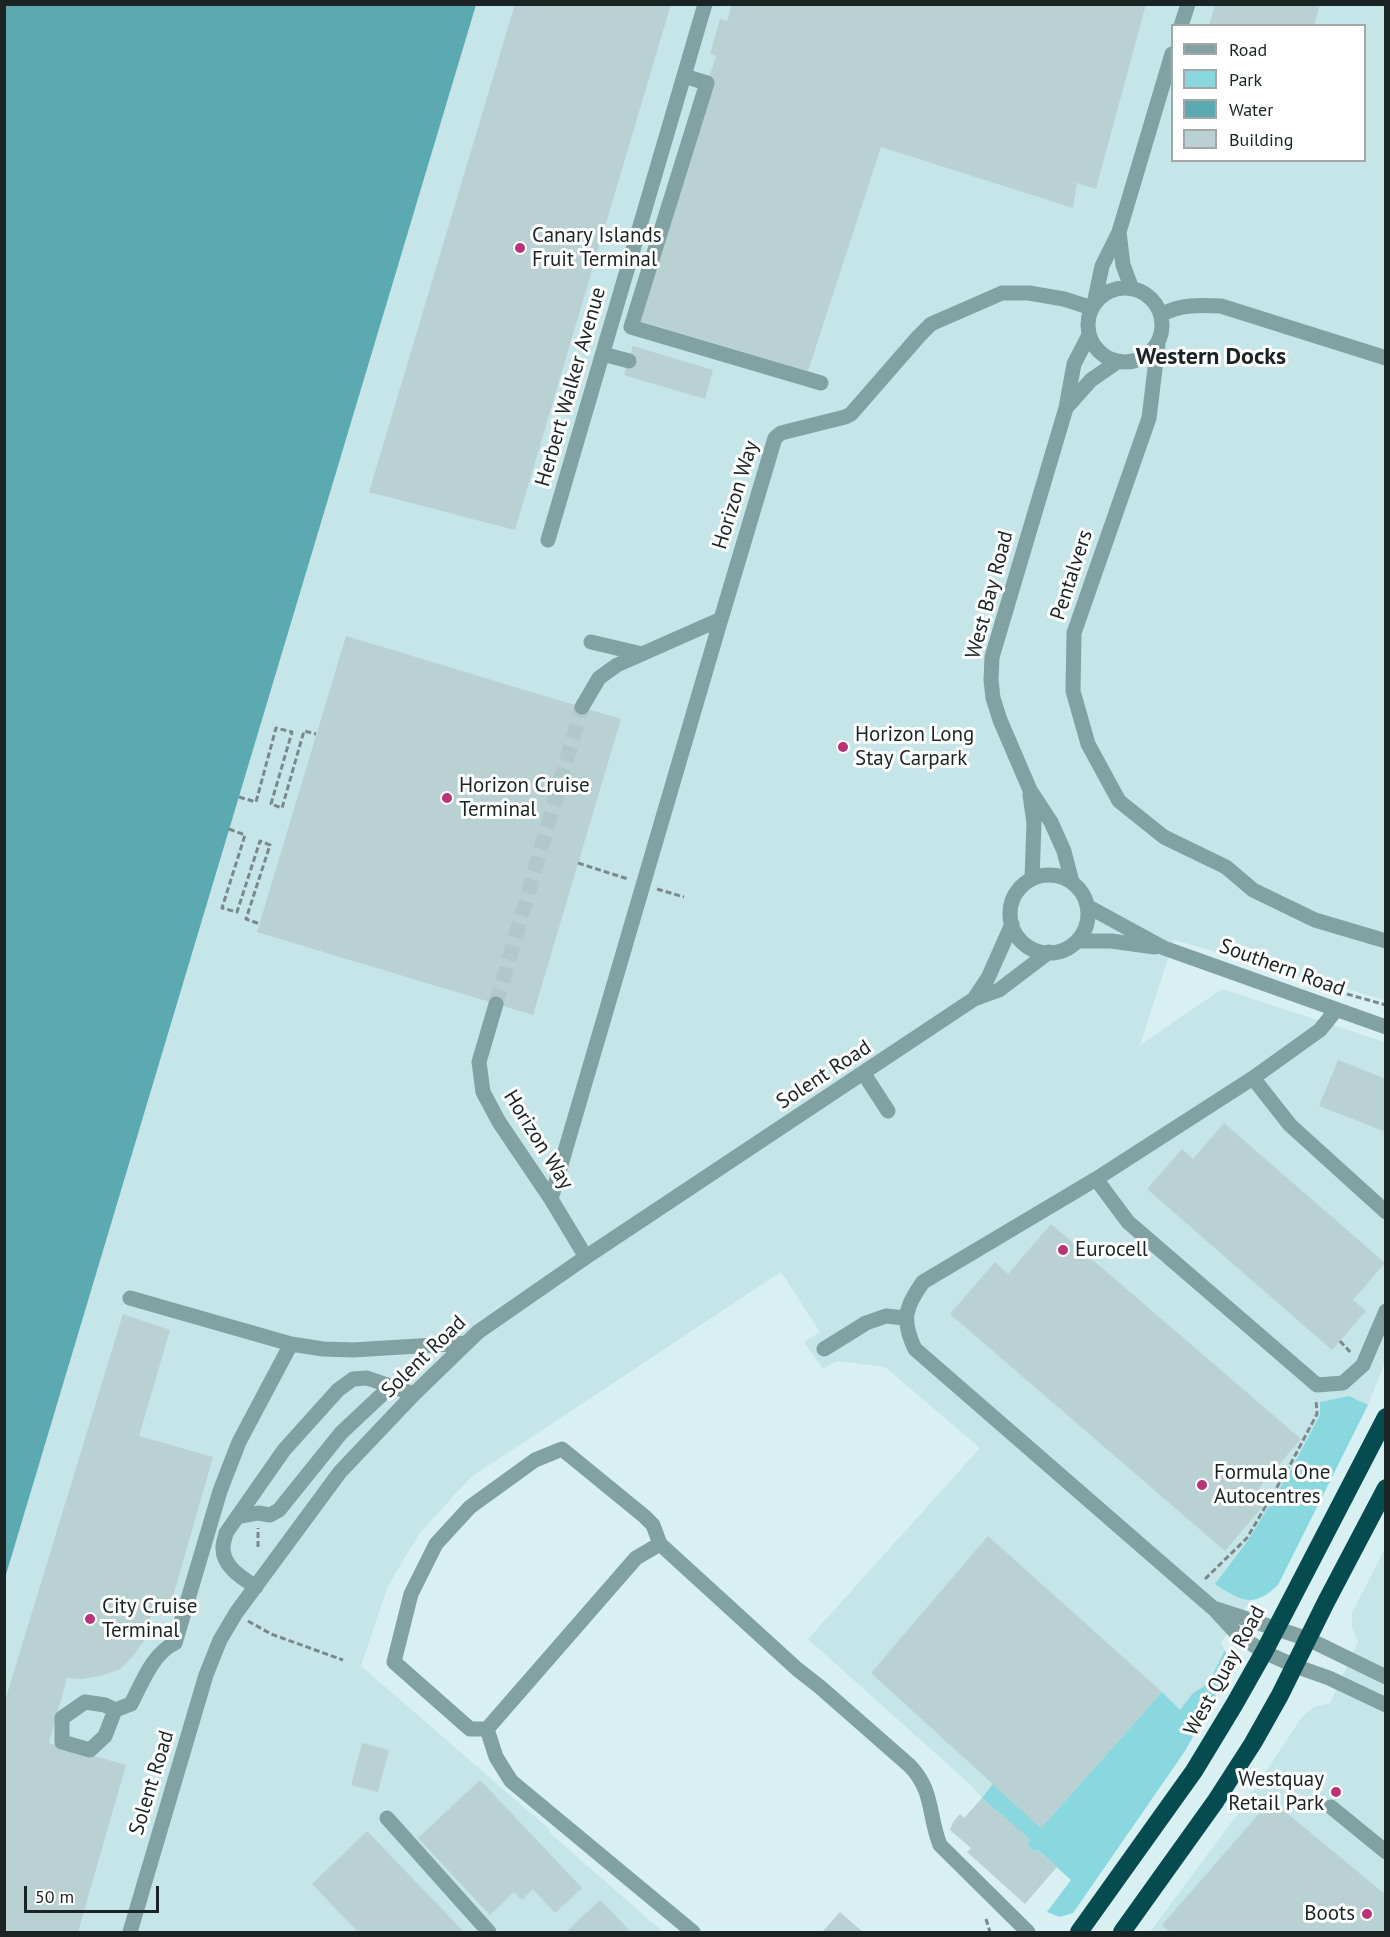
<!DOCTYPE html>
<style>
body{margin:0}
#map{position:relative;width:1390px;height:1937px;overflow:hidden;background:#d8f0f2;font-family:"PT Sans",sans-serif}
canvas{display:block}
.frame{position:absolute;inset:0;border:6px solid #1b2425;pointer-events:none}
.legend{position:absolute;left:1171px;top:24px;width:195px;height:138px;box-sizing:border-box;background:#fff;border:2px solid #a4a7a8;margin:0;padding:8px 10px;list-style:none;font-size:18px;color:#1b2425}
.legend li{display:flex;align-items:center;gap:12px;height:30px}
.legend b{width:30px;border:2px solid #a4a7a8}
.scale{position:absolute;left:24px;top:1886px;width:135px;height:27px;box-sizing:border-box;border:3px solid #1b2425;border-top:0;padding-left:8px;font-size:18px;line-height:21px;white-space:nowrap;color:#1b2425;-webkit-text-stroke:4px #fff;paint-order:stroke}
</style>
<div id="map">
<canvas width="1390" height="1937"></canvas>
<div class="frame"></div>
<ul class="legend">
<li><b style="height:8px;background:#81a1a3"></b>Road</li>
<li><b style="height:16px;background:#8ad8df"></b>Park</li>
<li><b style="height:16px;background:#5caab1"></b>Water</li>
<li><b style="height:16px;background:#bad1d3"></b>Building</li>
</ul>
<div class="scale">50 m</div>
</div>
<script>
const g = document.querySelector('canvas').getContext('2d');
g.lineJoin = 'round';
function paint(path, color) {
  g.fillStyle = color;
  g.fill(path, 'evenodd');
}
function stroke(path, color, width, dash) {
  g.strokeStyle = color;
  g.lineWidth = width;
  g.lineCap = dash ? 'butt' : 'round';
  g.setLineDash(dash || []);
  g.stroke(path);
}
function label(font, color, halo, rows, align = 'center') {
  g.font = font + ' "PT Sans",sans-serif';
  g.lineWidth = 6;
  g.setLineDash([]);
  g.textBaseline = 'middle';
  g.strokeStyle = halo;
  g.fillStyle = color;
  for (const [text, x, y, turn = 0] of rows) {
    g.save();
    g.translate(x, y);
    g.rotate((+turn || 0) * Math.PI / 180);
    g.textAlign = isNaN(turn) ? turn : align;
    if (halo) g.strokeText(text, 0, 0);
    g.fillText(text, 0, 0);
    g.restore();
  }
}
paint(new Path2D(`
 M476 5H1385V1000L1174 940 1140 1045 1222 989 1385 1042V1362L1368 1405 1278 1585 1267 1595 1250 1601 1221 1643 1225 1650 1230 1669 1185 1751 1073 1913 1060 1917 1047 1912 1071 1880 1037 1850 1030 1840 982 1798 973 1787 808 1639 980 1448 885 1367 837 1361 823 1369 804 1342 820 1332 781 1272 471 1477 419 1534 388 1586 361 1666 548 1828 551 1834 663 1932H5V1578ZM1172 26H1364V160H1172Z
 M1385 1548V1932H1150L1239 1812 1302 1717 1314 1707 1330 1703 1358 1642 1352 1627V1613Z`), '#c5e5e9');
paint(new Path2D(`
 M1349 1396 1368 1405 1278 1585C1252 1609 1242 1601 1215 1584L1249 1539 1292 1468 1320 1415V1402Z
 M1225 1650 1230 1669 1185 1751 1073 1913 1060 1917 1047 1912 1071 1880 1038 1850 1035 1852 1027 1845 1030 1840 982 1798 993 1784 1041 1828 1162 1692 1180 1710 1193 1693 1208 1684Z`), '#8ad8df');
paint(new Path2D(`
 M5 4 476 5 5 1578 4 5Z`), '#5caab1');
paint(new Path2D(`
 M515 4H671L515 530 369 492Z
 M732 4H1146L1096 189 1077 183 1073 208 881 147 808 371 632 319 716 56 710 54 720 19 727 21Z
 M1215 4H1320L1314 26H1209Z
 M633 346 713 370 705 399 624 375Z
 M346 636 621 719 533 1015 257 932Z
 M1338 1060 1386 1079V1132L1319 1106Z
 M1224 1123 1385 1263 1353 1300 1366 1311 1332 1350 1147 1189 1182 1149 1193 1159Z
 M1051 1224 1301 1439 1259 1488 1270 1498 1225 1551 950 1314 995 1262 1008 1274Z
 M123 1314 170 1330 139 1436 213 1457 170 1607 155 1603 145 1639 134 1655 120 1669 100 1676 81 1679 67 1678 49 1743 126 1765 78 1932H4V1704Z
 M988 1536 1162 1692 1041 1828 871 1673Z
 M362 1743 389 1750 378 1792 351 1785Z
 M480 1780 582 1888 555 1913 533 1889 522 1900 514 1892 490 1915 418 1838Z
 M982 1798 1031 1840 1027 1845 1035 1852 1037 1850 1057 1867 1025 1904 967 1852 971 1848 950 1830 953 1822 960 1814 964 1818Z
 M1271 1800 1386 1895V1932H1170L1162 1925Z
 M367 1831 464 1932H358L312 1884Z
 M600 1900 631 1932H569L567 1931Z
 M840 1912 863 1932H822Z`), '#bad1d3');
stroke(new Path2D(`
 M496 1004 582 707`), '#b2c7c9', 15, [15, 8]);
stroke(new Path2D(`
 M239 797 256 802 276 728 292 732 271 804 282 808 304 731 316 734
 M229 829 245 835 222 908 237 912 260 841 270 845 246 919 260 924
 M578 863 628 879
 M657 889 684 897
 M1347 994 1386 1005
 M1340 1341 1351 1353
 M258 1547V1528
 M1205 1579 1247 1538 1290 1465 1317 1414 1316 1399
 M248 1621 271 1634 343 1660
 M986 1919 990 1932`), '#79898b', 3, [6, 3]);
stroke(new Path2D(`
 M1181 26 1188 4
 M684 76 707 83 631 327 821 383
 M1119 232 1123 265 1132 289
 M1088 325a37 37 0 1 1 74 0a37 37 0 1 1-74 0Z
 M1094 304 1102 266 1119 232 1172 54
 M1161 315C1180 304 1200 305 1221 306L1386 358
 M1158 344 1149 418 1074 633 1073 691 1088 744 1119 801 1164 837 1226 867 1253 890 1315 920 1386 941
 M603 354 629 361
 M1066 408 1091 380 1117 362
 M548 540 705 4
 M591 642 642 654
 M582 707 599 678 617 665 721 619 775 438 781 433 845 417 851 414 919 336 931 324 1002 293H1029L1064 299 1092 308
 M1030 795 1034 823 1032 879
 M1010 914a39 39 0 1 1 78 0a39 39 0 1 1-78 0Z
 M1072 882 1064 851 1051 822 1030 790 1000 720 993 698 991 680 992 657 1066 408 1074 364 1089 335
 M1087 906 1164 948 1386 1027
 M1077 941H1111L1155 947
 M974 999 988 978 1012 924
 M496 1004 479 1062 483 1092 499 1122 551 1199 586 1257
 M1336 1010 1320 1030 1253 1078 1096 1179 923 1282C905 1307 901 1320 915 1349L1214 1609 1238 1635 1264 1652 1295 1666 1329 1678 1386 1705
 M864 1074 888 1111
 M1253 1078 1290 1125 1386 1212
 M1096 1179 1128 1222 1317 1385 1343 1383 1363 1365 1386 1311
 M551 1199 721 619
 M130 1298 291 1344 323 1349 353 1350 467 1343
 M824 1349 866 1323 886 1316 905 1318
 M237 1517 258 1513 270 1515 279 1510 341 1433 391 1386
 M256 1587C242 1578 222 1566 223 1547 223 1543 225 1538 226 1533L284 1450 338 1390 353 1379 367 1378 414 1394
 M1216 1609 1308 1639 1386 1677
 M115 1710 105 1705 85 1702 62 1718V1742L90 1750 105 1736 115 1710 131 1704C142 1683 153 1653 175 1643L220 1491 239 1442 291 1344
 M487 1729H470L394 1662 411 1594 436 1544 470 1507 535 1460 562 1449 644 1516 653 1525 660 1544 797 1669 820 1687 910 1766C934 1791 928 1815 940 1845L1028 1932
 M487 1729 496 1757 511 1781 693 1932
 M487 1729 636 1558 660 1544
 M1331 1807 1386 1852
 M387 1818 489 1932
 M130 1932 206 1675 220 1640 236 1613 340 1472 414 1394 478 1332 586 1257 974 999 999 990 1049 952`), '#81a1a3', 15);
stroke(new Path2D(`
 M1079 1932 1194 1771 1234 1705 1264 1652 1386 1417
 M1122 1932 1215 1802 1253 1743 1280 1695 1326 1602 1386 1488`), '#054b50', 18);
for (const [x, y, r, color] of [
 [520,248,6,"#b83377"],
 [843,747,6,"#b83377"],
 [447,798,6,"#b83377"],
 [1063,1250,6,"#b83377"],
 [1202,1485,6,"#b83377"],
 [90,1619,6,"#b83377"],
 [1336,1792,6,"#b83377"],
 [1367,1914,6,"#b83377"]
]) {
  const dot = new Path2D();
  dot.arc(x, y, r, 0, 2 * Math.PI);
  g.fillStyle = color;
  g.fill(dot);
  stroke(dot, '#fff', 2);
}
label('21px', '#1b2425', '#fff', [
 ["Canary Islands",532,236],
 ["Fruit Terminal",532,260],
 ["Horizon Long",855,735],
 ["Stay Carpark",855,759],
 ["Horizon Cruise",459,786],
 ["Terminal",459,810],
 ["Eurocell",1075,1250],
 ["Formula One",1214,1473],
 ["Autocentres",1214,1497],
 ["City Cruise",102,1607],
 ["Terminal",102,1631],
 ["Westquay",1324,1780,"right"],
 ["Retail Park",1324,1804,"right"],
 ["Boots",1355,1914,"right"]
], 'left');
label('21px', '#1b2425', '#fff', [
 ["Herbert Walker Avenue",571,387,-74],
 ["Horizon Way",736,495,-73],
 ["Pentalvers",1072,575,-72],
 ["West Bay Road",990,595,-75],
 ["Southern Road",1282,968,20],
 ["Solent Road",824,1075,-33],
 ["Horizon Way",538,1140,58],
 ["Solent Road",424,1357,-44],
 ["West Quay Road",1225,1671,-61],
 ["Solent Road",152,1783,-73]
]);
label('bold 24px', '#1b2425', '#fff', [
 ["Western Docks",1211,357]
]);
</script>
